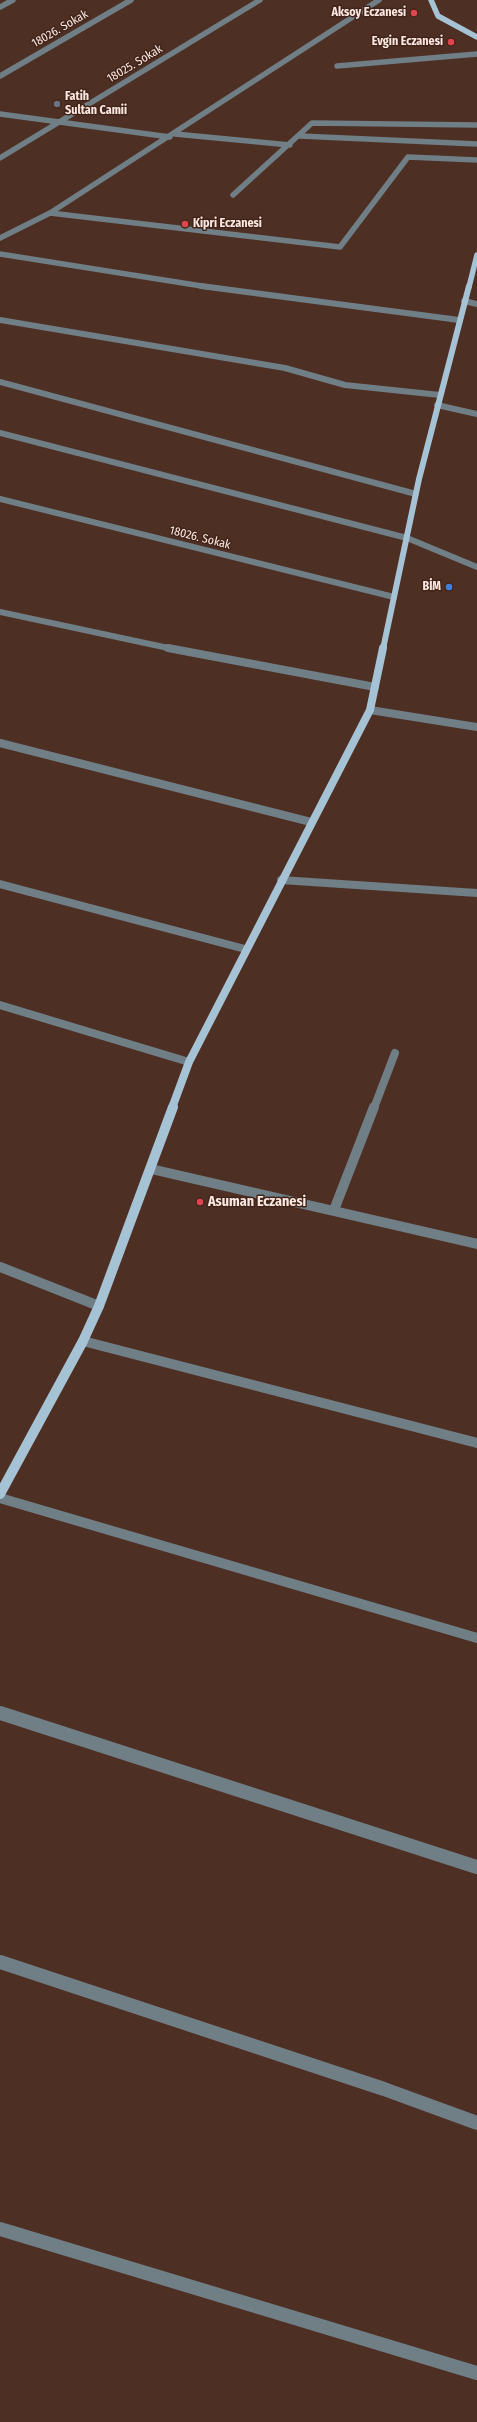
<!DOCTYPE html>
<meta charset="utf-8">
<style>
body{margin:0}
canvas{display:block;background:#4d2f24}
</style>
<canvas width="477" height="2422"></canvas>
<script>
const g = document.querySelector('canvas').getContext('2d');
g.lineJoin = 'round';
function stroke(path, color, width, dash) {
  g.strokeStyle = color;
  g.lineWidth = width;
  g.lineCap = dash ? 'butt' : 'round';
  g.setLineDash(dash || []);
  g.stroke(path);
}
function label(font, color, halo, rows, align = 'center') {
  g.font = font + ' "Fira Sans Condensed",sans-serif';
  g.lineWidth = 3;
  g.setLineDash([]);
  g.textBaseline = 'middle';
  g.strokeStyle = halo;
  g.fillStyle = color;
  for (const [text, x, y, turn = 0] of rows) {
    g.save();
    g.translate(x, y);
    g.rotate((+turn || 0) * Math.PI / 180);
    g.textAlign = isNaN(turn) ? turn : align;
    if (halo) g.strokeText(text, 0, 0);
    g.fillText(text, 0, 0);
    g.restore();
  }
}
stroke(new Path2D(`
 M0 7 13 0
 M337 66 477 54
 M0 76 131 0
 M0 114 170 137
 M175 134 290 145
 M300 136 477 144
 M0 158 260 0
 M233 195 312 123 477 125
 M50 213 340 247 408 157 477 160
 M0 238 50 213 379 0
 M0 254 208 287`), '#707e86', 5.5);
stroke(new Path2D(`
 M201 286 459 320
 M464 301 477 304
 M0 320 285 368 345 385 440 395
 M0 382 416 494
 M437 405 477 414
 M0 433 407 538 477 567
 M0 499 394 597
 M0 612 173 649`), '#707e86', 6);
stroke(new Path2D(`
 M168 648 375 687
 M370 710 477 727
 M0 743 311 822
 M281 880 477 893
 M0 884 245 949
 M0 1005 189 1062
 M374 1108 395 1053`), '#707e86', 8);
stroke(new Path2D(`
 M151 1169 477 1244
 M334 1210 374 1107
 M0 1267 99 1306
 M83 1341 477 1443
 M0 1498 477 1638`), '#707e86', 10);
stroke(new Path2D(`
 M0 1713 477 1867
 M0 1962 384 2089 477 2123
 M0 2229 477 2373`), '#707e86', 14);
stroke(new Path2D(`
 M431 0 438 16 477 37
 M469 287 477 255`), '#a5c3d5', 5.5);
stroke(new Path2D(`
 M383 649 419 479 469 286`), '#a5c3d5', 6);
stroke(new Path2D(`
 M172 1108 189 1062 370 710 383 648`), '#a5c3d5', 8);
stroke(new Path2D(`
 M0 1494 83 1341 99 1306 173 1107`), '#a5c3d5', 10);
for (const [x, y, r, color] of [
 [414,13,4,"#e0444e"],
 [451,42,4,"#e0444e"],
 [57,104,4,"#6b7280"],
 [185,224,4,"#e0444e"],
 [449,587,4,"#3f7fe0"],
 [200,1202,4,"#e0444e"]
]) {
  const dot = new Path2D();
  dot.arc(x, y, r, 0, 2 * Math.PI);
  g.fillStyle = color;
  g.fill(dot);
  stroke(dot, '#42251a', 1.5);
}
label('bold 12px', '#fce8e1', '#42251a', [
 ["Aksoy Eczanesi",406,13],
 ["Evgin Eczanesi",443,42],
 ["Fatih",65,97,"left"],
 ["Sultan Camii",65,111,"left"],
 ["Kipri Eczanesi",193,224,"left"],
 ["BİM",441,587]
], 'right');
label('12px', '#fce8e1', '#42251a', [
 ["18026. Sokak",60,29,-30],
 ["18025. Sokak",135,64,-31],
 ["18026. Sokak",200,538,14]
]);
label('bold 14px', '#fce8e1', '#42251a', [
 ["Asuman Eczanesi",208,1202]
], 'left');
</script>
